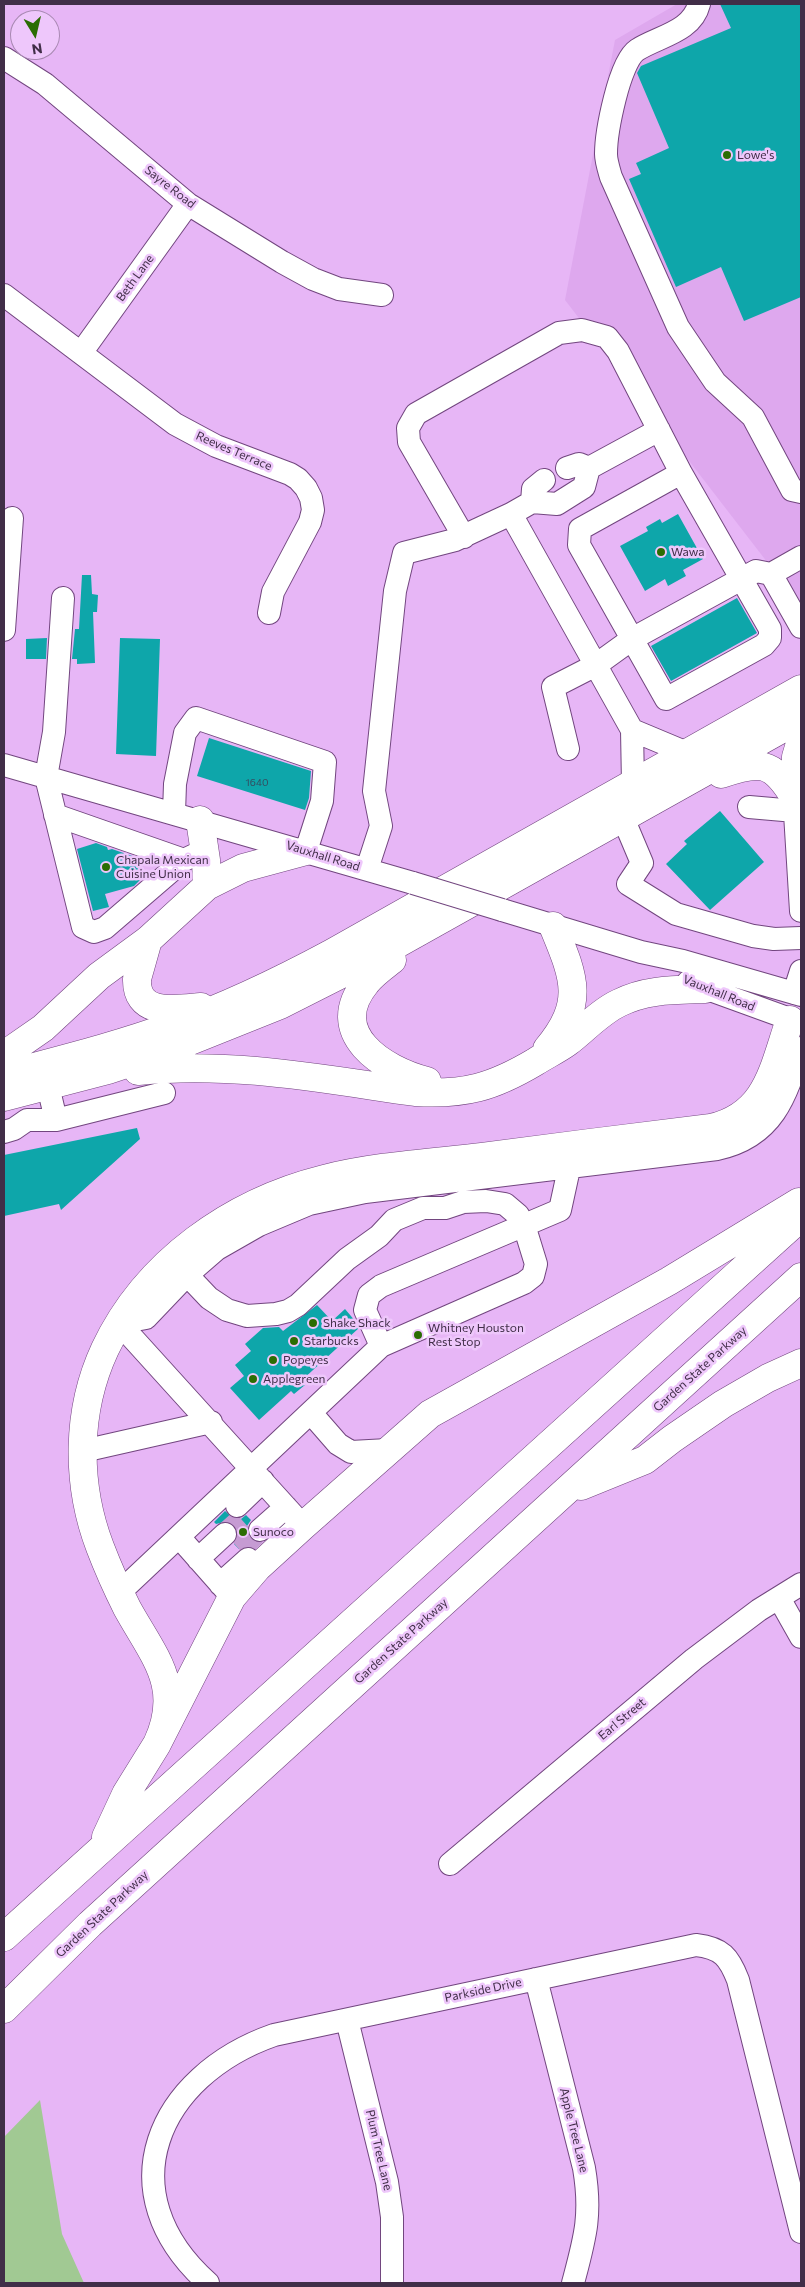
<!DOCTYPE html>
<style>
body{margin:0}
#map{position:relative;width:805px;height:2287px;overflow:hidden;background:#e7b6f6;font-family:Commissioner,sans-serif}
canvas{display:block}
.frame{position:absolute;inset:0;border:5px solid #412e48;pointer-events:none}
.north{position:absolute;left:10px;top:10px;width:50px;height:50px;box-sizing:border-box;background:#eec7fb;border:1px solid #a98ab3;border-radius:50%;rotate:171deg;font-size:14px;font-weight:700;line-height:20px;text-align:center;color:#412e48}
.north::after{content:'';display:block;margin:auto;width:18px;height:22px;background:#2b6d03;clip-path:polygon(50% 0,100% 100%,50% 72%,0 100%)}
</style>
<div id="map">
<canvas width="805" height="2287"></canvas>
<div class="frame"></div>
<div class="north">N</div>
</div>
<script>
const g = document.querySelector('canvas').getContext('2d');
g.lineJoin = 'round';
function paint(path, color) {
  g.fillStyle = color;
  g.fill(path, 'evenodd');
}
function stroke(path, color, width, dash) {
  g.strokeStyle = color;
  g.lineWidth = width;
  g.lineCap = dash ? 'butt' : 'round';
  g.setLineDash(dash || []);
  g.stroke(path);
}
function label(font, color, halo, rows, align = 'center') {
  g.font = font + ' Commissioner,sans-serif';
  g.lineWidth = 5;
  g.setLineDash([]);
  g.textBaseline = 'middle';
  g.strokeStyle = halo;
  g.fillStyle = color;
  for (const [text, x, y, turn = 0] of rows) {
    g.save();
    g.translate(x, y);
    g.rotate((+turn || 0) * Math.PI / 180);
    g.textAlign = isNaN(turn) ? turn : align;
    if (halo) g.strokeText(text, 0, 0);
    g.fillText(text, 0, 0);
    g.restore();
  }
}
paint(new Path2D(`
 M677 4H801V606L565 300 615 40Z`), '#dea8ee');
paint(new Path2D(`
 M40 2100 62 2234 84 2283H4V2137Z`), '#a1c993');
paint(new Path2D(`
 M720 4H801V297L744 321 721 267 676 287 629 179 641 174 636 163 669 148 637 73 641 66 731 28Z
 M678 514 703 559 683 570 686 576 668 586 665 579 645 591 620 546 648 531 646 527 660 519 662 523Z
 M82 575H91L92 594 98 595 97 612H93L95 663 77 664V659H72L75 629H79Z
 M737 598 757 633 671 681 651 646Z
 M47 638 46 659H26V639Z
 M120 638 160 639 156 756 116 754Z
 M209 738 311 771 309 798 305 810 197 776Z
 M720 811 764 862 710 910 666 864 687 844 684 841Z
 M96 843 107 847 108 850 112 849 135 857 141 879 134 886 105 894 109 907 93 911 77 849Z
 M137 1128 140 1139 61 1210 59 1204 4 1216V1155Z
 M317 1305 332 1321 345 1309 356 1322 359 1328 301 1381 305 1385 294 1394 291 1391 259 1420 230 1388 244 1376 235 1365 251 1351 245 1344 263 1328 279 1327 283 1331Z
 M225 1511 234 1519H241L246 1515 251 1520 247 1526 250 1538 255 1542 261 1543 255 1548 246 1546 239 1549 234 1544 238 1537 235 1525 228 1521 216 1524 214 1522Z`), '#0ea6aa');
stroke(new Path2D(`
 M225 1534 246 1515
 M239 1549 260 1530`), '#c69bd3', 22, [22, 11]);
const minor = new Path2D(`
 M699 4C692 32 659 36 637 50 619 62 606 133 606 154 606 161 609 170 611 177L678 327 715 382 753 417 792 490 801 492
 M4 58 45 84 188 204 282 262 313 279 339 289 382 295
 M4 295 175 424 216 446 290 474 298 479 306 488 311 498 313 510 310 522 273 592 269 613
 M81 353 188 204
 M567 468 579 464 589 468
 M681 473 770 629V638L764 645 666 699 579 545 580 529Z
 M532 502 533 489 544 480
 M511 514 532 502 557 504 584 487 589 468 659 430
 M464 537 409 442 408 428 416 414 559 333 582 330 607 337 618 351 681 473
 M771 574 801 557
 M63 598 54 732 46 777 83 927 94 932 105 928 184 860 205 850
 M4 630 12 518
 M632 730 687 753
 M568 749 553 687 596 665 632 639 756 571 771 574 801 627
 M4 765 413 883
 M794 797 801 911
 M749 807 795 811
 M174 813 175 784 185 733 196 718 325 762 322 801 306 851
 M55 815 184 860
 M623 818 642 863 628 884 676 914 753 936 774 939 801 938
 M367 869 381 826 374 791 395 591 404 553 455 540 511 514 632 730 633 784
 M502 910 641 952 683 961 801 995
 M688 982 801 1023
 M794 993 801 971
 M48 1086 56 1120 164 1093
 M4 1132 14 1129 27 1120H56
 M119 1323 146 1318 187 1275 217 1249 259 1225 309 1204 365 1192 717 1149C773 1137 786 1097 801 1048
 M119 1323 303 1526
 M381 1346 365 1310 369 1295 381 1286 560 1210 572 1155
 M311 1413 338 1444 351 1452 388 1450
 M83 1451 211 1422
 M237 1506 263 1481
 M260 1530 286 1507
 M179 1537 232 1597
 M198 1559 225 1534
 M220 1584 248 1559
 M120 1592 381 1346 524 1283 533 1276 536 1264 524 1225 518 1215 505 1204 486 1201 463 1202 445 1208H423L394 1220 379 1236 347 1259 298 1305 288 1311 276 1314 247 1316 227 1310 209 1298 172 1259
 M779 1598 801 1637
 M450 1864 694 1659 759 1610 801 1584
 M536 1979 584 2168C592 2215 585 2238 573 2283
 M347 2020 387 2182 392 2217V2283
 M208 2283C106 2192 157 2076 274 2035L696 1945C722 1948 729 1957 738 1980L801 2232`);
const highway = new Path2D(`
 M721 774C759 761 772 760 794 797
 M794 797 796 757 801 740
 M200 820 206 860 207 886
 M148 940 137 979C136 1017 176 1009 201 1007
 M392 960C383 967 373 974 366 983 325 1033 383 1070 427 1081
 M547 1049C586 1002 574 977 553 926
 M4 1055 43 1028 99 976 148 940 207 886 243 868 306 851
 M138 1071C232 1061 323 1079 415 1092 465 1095 493 1087 535 1062 546 1055 557 1050 568 1042 585 1029 600 1012 619 1003 646 989 676 990 705 989
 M4 1075C60 1060 117 1046 172 1026 228 1006 280 981 332 953L801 689
 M4 1097 108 1070 165 1051 280 1005 363 963 801 718
 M581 1486 645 1460 672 1439 723 1404 768 1378 801 1363
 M157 1744C184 1686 154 1657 127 1608 117 1588 108 1568 100 1547 76 1484 76 1411 105 1349 146 1262 232 1202 324 1179 375 1166 429 1163 482 1157 558 1147 635 1137 711 1128 768 1115 773 1068 790 1020
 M106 1837 126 1794 157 1744 232 1597 257 1568 303 1526 430 1414 669 1281 799 1202
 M4 1937 801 1217
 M4 2009 90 1924 801 1277`);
stroke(minor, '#72467f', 24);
stroke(highway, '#72467f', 29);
stroke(minor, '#fff', 22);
stroke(highway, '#fff', 28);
const minorBridge = new Path2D(`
 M413 883 502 910`);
stroke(minorBridge, '#72467f', 24, []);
stroke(minorBridge, '#fff', 22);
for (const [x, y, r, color] of [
 [727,155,5,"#2b6d03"],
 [661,552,5,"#2b6d03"],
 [106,867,5,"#2b6d03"],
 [313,1323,5,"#2b6d03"],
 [418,1335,5,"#2b6d03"],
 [294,1341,5,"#2b6d03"],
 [273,1360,5,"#2b6d03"],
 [253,1379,5,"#2b6d03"],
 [243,1532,5,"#2b6d03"]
]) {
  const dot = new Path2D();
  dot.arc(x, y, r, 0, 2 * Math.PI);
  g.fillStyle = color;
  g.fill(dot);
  stroke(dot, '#eec7fb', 2);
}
label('10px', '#344c60', null, [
 ["1640",257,783]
]);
label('12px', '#412e48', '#eec7fb', [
 ["Lowe's",737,155],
 ["Wawa",671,552],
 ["Chapala Mexican",116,860],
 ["Cuisine Union",116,874],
 ["Shake Shack",323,1323],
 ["Whitney Houston",428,1328],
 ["Rest Stop",428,1342],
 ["Starbucks",304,1341],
 ["Popeyes",283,1360],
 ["Applegreen",263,1379],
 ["Sunoco",253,1532]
], 'left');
label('12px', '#412e48', '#eec7fb', [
 ["Sayre Road",170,187,38],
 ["Beth Lane",135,278,-54],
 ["Reeves Terrace",234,451,23],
 ["Vauxhall Road",323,856,17],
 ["Vauxhall Road",719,993,22],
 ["Garden State Parkway",700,1369,-42],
 ["Garden State Parkway",401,1641,-42],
 ["Earl Street",622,1719,-40],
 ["Garden State Parkway",102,1914,-43],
 ["Parkside Drive",483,1990,-12],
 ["Apple Tree Lane",574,2130,76],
 ["Plum Tree Lane",379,2150,77]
]);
</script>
